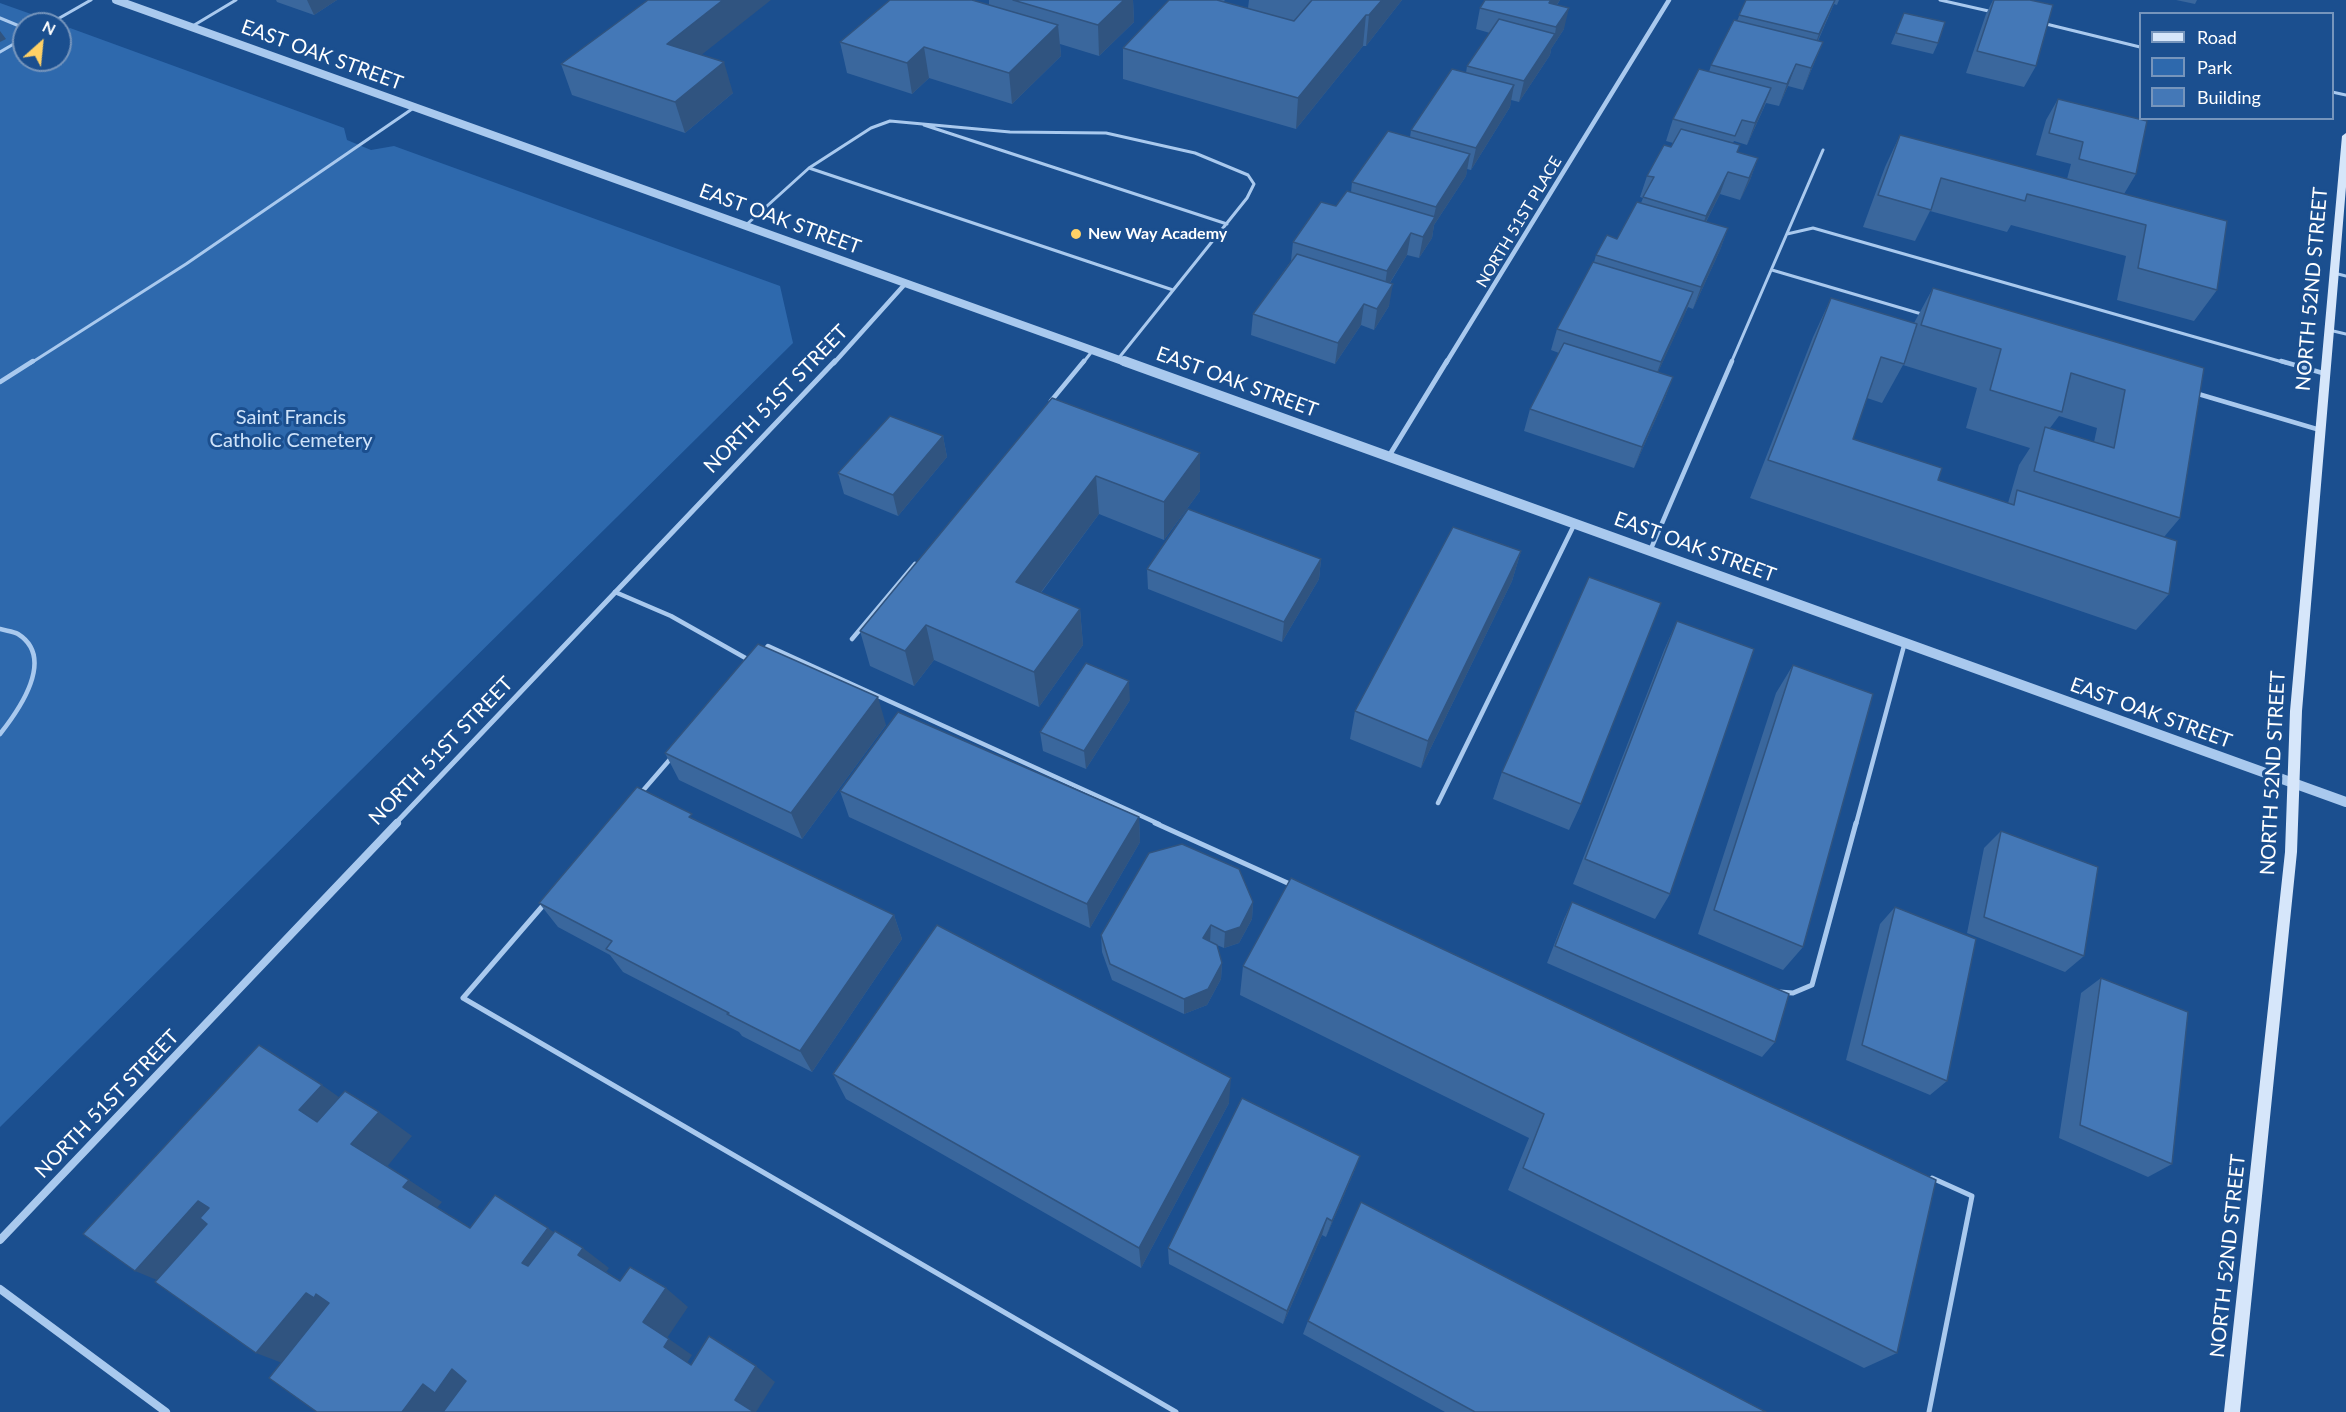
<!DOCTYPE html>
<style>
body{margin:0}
#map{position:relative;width:2346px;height:1412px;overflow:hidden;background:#1b4f8f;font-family:Lato,sans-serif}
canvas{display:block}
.legend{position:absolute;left:2139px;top:12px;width:195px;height:108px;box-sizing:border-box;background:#1b4f8f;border:2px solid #7695bc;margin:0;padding:8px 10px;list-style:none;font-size:18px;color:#fff}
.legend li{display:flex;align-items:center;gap:12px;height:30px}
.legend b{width:30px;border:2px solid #7695bc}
.north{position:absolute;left:12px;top:12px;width:60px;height:60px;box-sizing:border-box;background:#1b4f8f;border:2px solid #7695bc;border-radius:50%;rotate:27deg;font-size:16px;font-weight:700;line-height:24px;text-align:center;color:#fff}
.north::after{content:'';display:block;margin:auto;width:21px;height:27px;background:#ffd166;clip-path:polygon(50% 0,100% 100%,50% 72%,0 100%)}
</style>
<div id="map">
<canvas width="2346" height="1412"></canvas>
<ul class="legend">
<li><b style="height:8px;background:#d6e6fa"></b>Road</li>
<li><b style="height:16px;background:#2e69ad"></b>Park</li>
<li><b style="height:16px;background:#4478b7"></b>Building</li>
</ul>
<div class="north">N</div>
</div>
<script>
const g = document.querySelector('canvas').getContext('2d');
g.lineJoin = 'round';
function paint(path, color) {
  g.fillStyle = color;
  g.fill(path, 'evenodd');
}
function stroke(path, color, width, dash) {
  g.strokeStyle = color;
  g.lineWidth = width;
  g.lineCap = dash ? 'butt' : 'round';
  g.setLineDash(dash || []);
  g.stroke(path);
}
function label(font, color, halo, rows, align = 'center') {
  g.font = font + ' Lato,sans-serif';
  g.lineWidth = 6;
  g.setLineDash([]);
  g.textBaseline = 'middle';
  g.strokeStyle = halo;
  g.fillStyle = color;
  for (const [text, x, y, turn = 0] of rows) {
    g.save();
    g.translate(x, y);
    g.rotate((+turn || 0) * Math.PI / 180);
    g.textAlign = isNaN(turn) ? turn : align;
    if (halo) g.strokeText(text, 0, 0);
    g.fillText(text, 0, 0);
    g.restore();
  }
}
paint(new Path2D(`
 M0 3 31 14 30 21 39 24H24V60H60V31L70 28 344 128 347 140 371 150 394 146 780 286 793 343 0 1127Z`), '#2e69ad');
stroke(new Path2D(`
 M1940 0 1993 12
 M0 18 24 28
 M2042 23 2140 47
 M49 24 91 0
 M191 27 236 0
 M0 52 24 38
 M2332 92 2346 95
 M924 125 1227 224
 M809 168 1173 290
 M746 225 809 168 871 128 890 121 1010 132 1106 133 1195 153 1248 175 1254 184 1247 198 1118 359
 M1787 234 1813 228 2286 363
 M1772 270 1925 315
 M2334 273 2346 276
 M2329 330 2346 334
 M31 363 186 264 415 107
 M1083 363 1093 350
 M1731 363 1823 150`), '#a9c9ee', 3);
stroke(new Path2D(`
 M2281 361 2326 374
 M0 382 33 361
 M2195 393 2320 430
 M1051 401 1084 361
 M1650 551 1732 361
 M615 592 671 616 749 660
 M0 629C6 631 13 631 18 634 56 658 19 710 0 734
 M852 639 915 564
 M764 651 768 646 1159 824
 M640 794 672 757
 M1438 803 1575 523
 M1856 824 1905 642`), '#a9c9ee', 4.5);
stroke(new Path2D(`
 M1155 823 1292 885
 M546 902 463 998 1176 1412
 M1779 992 1793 993 1812 985 1856 823
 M1929 1412 1972 1196 1932 1178`), '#a9c9ee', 5);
stroke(new Path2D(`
 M834 363 905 284
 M1446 363 1669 0`), '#a9c9ee', 4.5);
stroke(new Path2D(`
 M1389 456 1447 361
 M395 824 835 361`), '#a9c9ee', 5);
stroke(new Path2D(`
 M0 1240 397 823
 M0 1289 166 1412`), '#a9c9ee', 8);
stroke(new Path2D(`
 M116 0 1128 363`), '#a9c9ee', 8);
stroke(new Path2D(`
 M1124 361 2346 802`), '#a9c9ee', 10);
paint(new Path2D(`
 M2346 133V187L2302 711 2297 852 2240 1412H2224L2285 852 2290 711 2342 136Z`), '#d6e6fa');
paint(new Path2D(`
 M276 0H337L314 15 277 2Z
 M989 0H1133L1134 22 1099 56 1060 44 1061 56 1012 104 929 78 912 94 847 73 840 42 989 5Z
 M1169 0H1225L1223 2 1248 8 1249 0H1402L1366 46H1363L1296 129 1123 79V48Z
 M1485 0H1560L1557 5 1564 29 1551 49 1550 55 1519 102 1511 100 1510 107 1471 170 1467 169 1466 176 1434 225 1432 238 1419 258 1407 255 1390 283 1389 306 1374 330 1361 325 1335 364 1251 335 1253 314 1291 261 1293 242 1336 206 1351 192 1352 182 1410 137 1411 130 1466 73 1467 66 1490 33 1476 29 1480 8Z
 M1746 0H1839L1837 5 1834 4 1818 41 1823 42 1803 90 1788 86 1779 106 1766 103 1747 145 1734 141 1733 143 1737 153 1758 158 1750 180 1740 200 1720 194 1706 222 1728 228 1720 250 1693 309 1688 307 1658 372 1673 377 1665 398 1634 468 1524 431 1530 409 1559 353 1551 350 1557 329 1594 262 1596 255 1617 239 1641 203 1643 198 1640 197 1647 176 1671 147 1673 143 1666 141 1673 119 1709 72 1711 65 1737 21Z
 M1993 0H2030L2036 66 2024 87 1966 73 1986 14Z
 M2176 0H2197L2195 4Z
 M1904 13 1938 43 1933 54 1891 44Z
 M701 55 733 93 685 133 572 95 561 64Z
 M2058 99 2136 174 2124 194 2217 290 2194 321 2117 300 2126 256 2011 225 2007 232 1930 211 1915 241 1863 227 1885 167 1900 135 2067 179 2071 164 2036 155 2046 120Z
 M1933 288 2204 368 2180 518 2164 537 2169 594 2136 630 1750 498 1813 337 1831 298 1914 323ZM1903 365 1977 388 1966 428 2030 448 2019 465 2008 503 1938 480 1853 439 1867 398 1882 403ZM2059 416 2097 428 2094 442 2050 428Z
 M1052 398 1200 491 1164 540 1099 514 1041 593 1080 609 1083 645 1039 707 934 660 914 686 870 666 860 631Z
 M943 436 947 457 898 516 844 494 838 473Z
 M1521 551 1512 581 1421 768 1350 739 1355 711Z
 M1321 559 1319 579 1282 642 1148 589 1147 569Z
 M1677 621 1670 894 1655 919 1573 884 1664 650Z
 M1793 665 1803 947 1783 970 1698 934 1776 693Z
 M1130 700 1086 769 1043 751 1040 732Z
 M886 725 802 839 679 780 665 753Z
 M1502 772 1581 804 1569 830 1493 799Z
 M840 791 1139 817 1140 842 1090 928 849 817Z
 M694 819 894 915 902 939 812 1072 742 1036 739 1032 623 972 610 955 558 927 539 903Z
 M2001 831 2084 956 2065 972 1967 933 1984 848Z
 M1291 878 1897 1353 1864 1368 1508 1190 1529 1138 1240 995 1243 966Z
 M1253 902 1252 919 1239 943 1224 948 1210 942 1222 963 1221 979 1207 1005 1184 1014 1112 980 1102 952 1101 935Z
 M1572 902 1775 1042 1762 1057 1547 963 1564 919Z
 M1895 907 1947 1081 1930 1095 1846 1060 1880 924Z
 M2101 978 2172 1164 2148 1177 2059 1138 2081 993Z
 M833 1074 1229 1103 1141 1268 846 1099Z
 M1360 1156 1353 1174 1326 1237 1322 1235 1283 1324 1169 1264 1168 1248Z
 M1308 1321 1766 1412H1445L1303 1334Z`), '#3a679d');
paint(new Path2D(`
 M307 0H337L314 15Z
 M723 0H771L676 75 667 44Z
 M1124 0H1133L1134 22 1099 56 1098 25Z
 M1382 0H1402L1366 46 1369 15Z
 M1551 0H1560L1544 24 1549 3Z
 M1835 0 1830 12 1811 56 1819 34Z
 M1569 8 1564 29 1551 49 1550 55 1519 102 1524 81 1555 34 1556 27Z
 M1366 15 1363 46 1296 129 1298 98Z
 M1058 25 1061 56 1012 104 1009 73Z
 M0 31 6 39 0 42Z
 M1823 42 1814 63 1803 90 1811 68Z
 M924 47 929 78 912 94 907 63Z
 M724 62 733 93 685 133 675 102Z
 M1796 64 1788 86 1779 106 1787 84Z
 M1514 85 1510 107 1471 170 1476 148Z
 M1771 88 1763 109 1747 145 1755 123Z
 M1470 154 1466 176 1434 225 1432 238 1419 258 1423 237 1433 220 1436 207Z
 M1758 158 1750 180 1740 200 1749 178Z
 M1728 172 1720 194 1698 237 1706 216Z
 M1728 228 1720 250 1693 309 1701 287Z
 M1411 233 1407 255 1384 292 1387 271Z
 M1393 284 1389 306 1374 330 1377 309Z
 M1693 292 1685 314 1653 383 1661 362Z
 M1364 304 1361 325 1335 364 1338 343Z
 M1673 377 1665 398 1634 468 1642 447Z
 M943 436 947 457 898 516 893 495Z
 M1200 453V491L1164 540V502Z
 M1096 476 1099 514 1021 619 1016 582Z
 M1521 551 1512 581 1421 768 1428 741Z
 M1321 559 1319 579 1282 642 1284 622Z
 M1080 609 1083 645 1039 707 1034 672Z
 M926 625 934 660 914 686 905 651Z
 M1129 681 1130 700 1086 769 1084 751Z
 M878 697 886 725 802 839 791 813Z
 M1139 817 1140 842 1090 928 1087 904Z
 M1253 902 1252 919 1239 943 1224 948 1225 932Z
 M894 915 902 939 812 1072 800 1051Z
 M1211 925 1210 942 1203 938Z
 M1222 963 1221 979 1207 1005 1184 1014V999Z
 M1231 1078 1229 1103 1141 1268 1139 1248Z
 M322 1085 357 1110 335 1134 299 1110Z
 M379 1112 412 1136 386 1168 351 1144Z
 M1360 1156 1353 1174 1326 1237 1332 1221Z
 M409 1180 442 1202 436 1209 403 1187Z
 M198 1201 240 1222 181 1290 135 1271Z
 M1327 1218 1322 1235 1283 1324 1287 1311Z
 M548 1228 575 1248 550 1282 522 1263Z
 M583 1248 609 1268 604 1275 578 1255Z
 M666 1288 688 1307 667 1338 643 1322Z
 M306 1293 316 1294 354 1312 298 1369 256 1353Z
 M669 1339 692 1355 687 1363 664 1347Z
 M756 1366 775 1382 756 1412H752L735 1400Z
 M452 1369 485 1384 448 1412H402L423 1384Z`), '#305480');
const building = new Path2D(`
 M648 0H723L667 44 724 62 675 102 561 64Z
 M890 0H972L1058 25 1009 73 924 47 907 63 840 42Z
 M1013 0H1124L1098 25Z
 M1169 0H1217L1294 21 1312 0H1382L1369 15H1366L1298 98 1123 48Z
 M1485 0H1551L1549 3 1569 8 1556 27 1480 8Z
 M1746 0H1835L1819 34 1739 15Z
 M1994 0H2030L2053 5 2036 66 1977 51Z
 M1904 13 1945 22 1938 43 1896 33Z
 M1499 19 1555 34 1524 81 1467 66Z
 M1734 20 1823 42 1811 68 1796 64 1787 84 1711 65Z
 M1452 69 1514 85 1476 148 1411 130Z
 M1699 69 1771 88 1755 123 1742 120 1735 136 1673 119Z
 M2058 99 2147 121 2136 174 2079 159 2083 142 2049 133Z
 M1681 129 1740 145 1737 152 1758 158 1749 178 1728 172 1706 216 1643 197 1654 177 1647 176 1664 145 1671 147Z
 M1388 131 1470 154 1436 207 1352 182Z
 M1900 135 2227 221 2217 290 2138 268 2146 225 2027 194 2025 201 1941 178 1931 210 1878 195Z
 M1347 191 1435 217 1423 237 1411 233 1387 271 1293 242 1321 202 1336 206Z
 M1637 202 1728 228 1701 287 1596 255 1607 235 1617 239Z
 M1297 254 1393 284 1377 309 1364 304 1338 343 1253 314Z
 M1593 262 1693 292 1661 362 1557 329Z
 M1933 288 2204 368 2180 518 2034 471 2045 427 2114 448 2125 390 2071 373 2062 412 1990 390 2001 349 1921 325Z
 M1831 298 1917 324 1904 364 1881 357 1853 439 1942 468 1938 480 2014 505 2017 490 2177 541 2169 594 1768 460Z
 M1564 343 1673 377 1642 447 1530 409Z
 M1052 398 1200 453 1164 502 1096 476 1016 582 1080 609 1034 672 926 625 905 651 860 631Z
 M890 416 943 436 893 495 838 473Z
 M1188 509 1321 559 1284 622 1147 569Z
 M1453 527 1521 551 1428 741 1355 711Z
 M1589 577 1661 603 1581 804 1502 772Z
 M1677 621 1754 649 1670 894 1585 859Z
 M758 644 878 697 791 813 665 753Z
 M1086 663 1129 681 1084 751 1040 732Z
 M1793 665 1873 694 1803 947 1714 910Z
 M898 712 1139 817 1087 904 840 791Z
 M637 787 692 814 689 817 894 915 800 1051 727 1014 729 1013 606 949 612 941 539 903Z
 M2001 831 2098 867 2084 956 1984 917Z
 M1182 844 1239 869 1253 902 1240 927 1225 932 1211 925 1203 938 1217 945 1222 963 1208 989 1184 999 1110 964 1101 935 1149 853Z
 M1291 878 1936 1180 1897 1353 1523 1168 1544 1114 1243 966Z
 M1572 902 1789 994 1775 1042 1555 946Z
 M1895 907 1976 939 1947 1081 1862 1045Z
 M937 925 1231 1078 1139 1248 833 1074Z
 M2101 978 2188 1012 2172 1164 2080 1125Z
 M259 1045 322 1085 299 1110 317 1122 345 1091 379 1112 351 1144 409 1180 403 1187 470 1228 495 1195 548 1228 522 1263 528 1266 555 1231 583 1248 578 1255 620 1281 630 1267 666 1288 643 1322 669 1339 664 1347 691 1365 709 1336 756 1366 735 1400 754 1412H443L466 1381 452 1369 435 1393 423 1384 402 1412H317L269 1378 329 1303 316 1294 314 1298 306 1293 256 1353 155 1282 207 1224 200 1218 209 1208 198 1201 135 1271 83 1234Z
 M1242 1098 1360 1156 1332 1221 1327 1218 1287 1311 1168 1248Z
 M1361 1202 1766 1412H1475L1308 1321Z`);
paint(building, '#4478b7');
stroke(building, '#305480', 1.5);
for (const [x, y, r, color] of [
 [1076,234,6,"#ffd166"]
]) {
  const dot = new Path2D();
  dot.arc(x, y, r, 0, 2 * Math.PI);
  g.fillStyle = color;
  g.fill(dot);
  stroke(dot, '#1b4f8f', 2);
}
label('16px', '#fff', '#1b4f8f', [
 ["NORTH 51ST PLACE",1519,222,-59]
]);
label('bold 16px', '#fff', '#1b4f8f', [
 ["New Way Academy",1088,234]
], 'left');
label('20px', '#fff', '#1b4f8f', [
 ["EAST OAK STREET",322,55,20],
 ["EAST OAK STREET",780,219,20],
 ["NORTH 52ND STREET",2312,289,-85],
 ["EAST OAK STREET",1237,382,20],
 ["NORTH 51ST STREET",776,399,-46],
 ["EAST OAK STREET",1695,547,20],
 ["EAST OAK STREET",2151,713,20],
 ["NORTH 51ST STREET",441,751,-46],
 ["NORTH 52ND STREET",2273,773,-87],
 ["NORTH 51ST STREET",107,1104,-46],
 ["NORTH 52ND STREET",2228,1256,-84]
]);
label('20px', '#cfe3fa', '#1b4f8f', [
 ["Saint Francis",291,418],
 ["Catholic Cemetery",291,441]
]);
</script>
